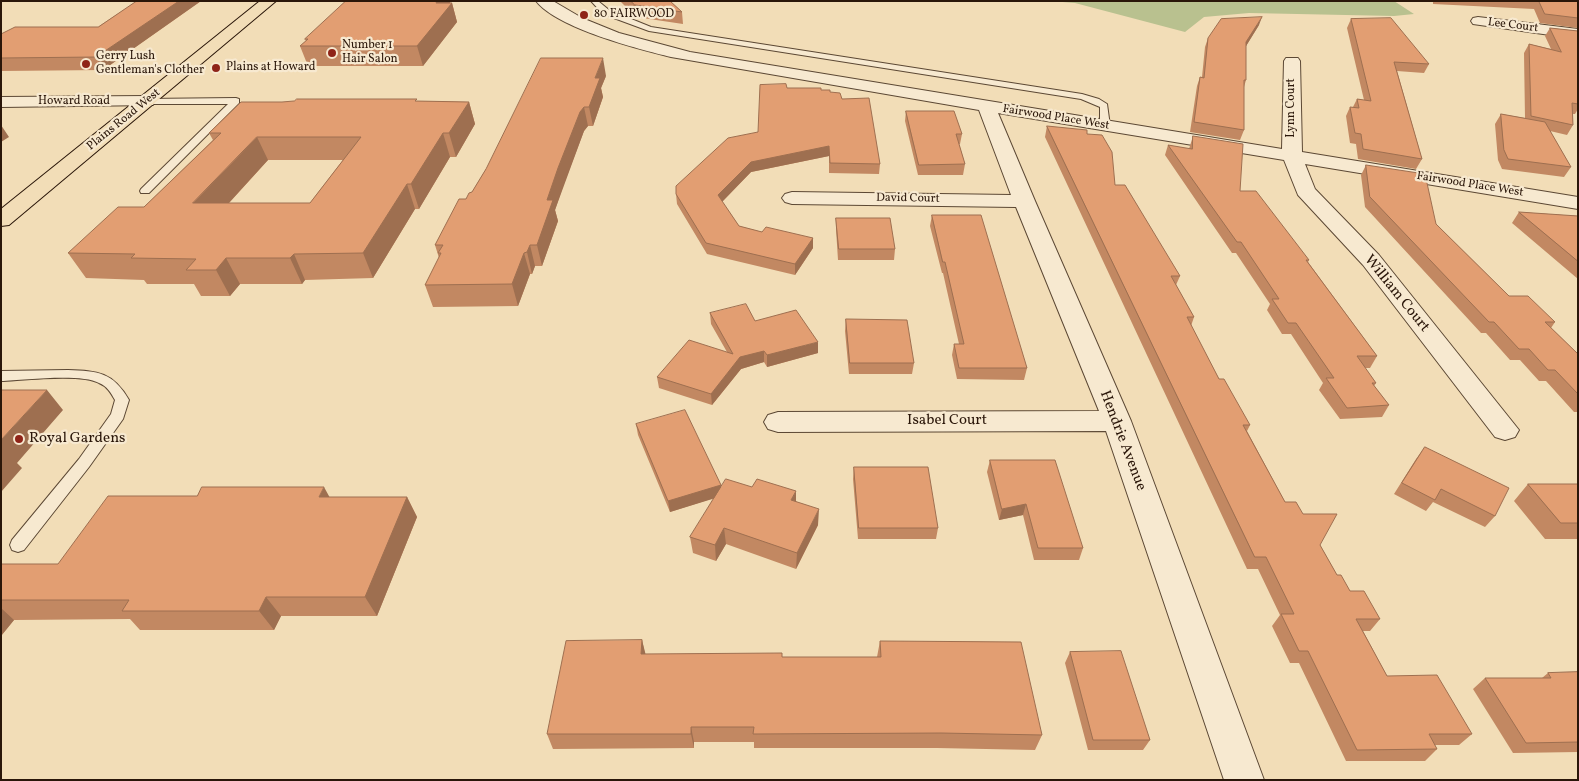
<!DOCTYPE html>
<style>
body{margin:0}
#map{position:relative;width:1579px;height:781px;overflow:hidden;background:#f2ddb7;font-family:Vollkorn,serif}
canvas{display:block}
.frame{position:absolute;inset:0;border:2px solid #2a1609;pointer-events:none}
</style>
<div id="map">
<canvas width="1579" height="781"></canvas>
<div class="frame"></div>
</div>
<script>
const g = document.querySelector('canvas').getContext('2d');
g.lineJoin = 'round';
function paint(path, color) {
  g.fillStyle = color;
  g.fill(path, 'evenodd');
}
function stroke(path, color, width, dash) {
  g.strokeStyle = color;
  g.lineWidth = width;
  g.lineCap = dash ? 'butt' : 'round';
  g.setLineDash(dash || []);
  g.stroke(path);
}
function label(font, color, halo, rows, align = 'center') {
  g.font = font + ' Vollkorn,serif';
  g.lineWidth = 4.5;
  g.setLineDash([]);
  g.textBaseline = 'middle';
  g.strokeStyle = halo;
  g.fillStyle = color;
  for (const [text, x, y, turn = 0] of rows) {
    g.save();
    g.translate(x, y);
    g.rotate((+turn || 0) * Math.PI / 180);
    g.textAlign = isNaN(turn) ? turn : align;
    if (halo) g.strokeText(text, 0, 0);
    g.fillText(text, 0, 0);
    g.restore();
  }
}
paint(new Path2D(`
 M1050 1H1394L1414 14 1394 16 1249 13 1204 17 1185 32 1075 3Z`), '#b9c18f');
const service = new Path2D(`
 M591 1H598L609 10 651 27 1082 94 1099 99 1107 104 1110 126 1105 129 1100 126V107L1081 99 649 31 603 14Z
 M236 98 239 99V103L149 193H141L140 191 141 189 228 104H147L143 101 144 99Z
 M68 370C98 371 113 372 129 400L123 419 89 467 24 550 18 552 12 550 10 545 12 540 79 459 111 414 115 400C111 393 107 386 99 383 82 373 23 380 1 381V371Z`);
const minor = new Path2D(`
 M536 1H553L582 18 619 33 690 52 1282 149 1284 61 1286 58H1298L1300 61 1302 152 1578 197V209L1305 164 1315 189 1379 255 1519 430 1515 437 1505 440 1495 437 1363 265 1298 195 1284 160 998 113 1035 201 1131 421 1264 780H1224L1106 431 778 432 768 429 764 422 768 415 778 412 1099 411 1016 207 792 204 785 202 782 198 785 194 792 192 1011 195 979 110 671 57C638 49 557 28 536 1Z
 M1478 17 1578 29V39L1473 24 1471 21 1473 18Z`);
const tertiary = new Path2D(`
 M147 96 153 97 156 101 153 105 1 107V97Z`);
const primary = new Path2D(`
 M260 1H276L9 225 1 226V209Z`);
stroke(service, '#5c4834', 2);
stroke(minor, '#5c4834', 2);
stroke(tertiary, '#5c4834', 2);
stroke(primary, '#2a1609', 2);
paint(service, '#f7e9d0');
paint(minor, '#f7e9d0');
paint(tertiary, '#f7e9d0');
paint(primary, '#f2ddb7');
paint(new Path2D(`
 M137 1H201L103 70 1 71V34L98 27Z
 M346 1H451L450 3H452L457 22 423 66H308L300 46 306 41 305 39Z
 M620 1H670L682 12 683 24 636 17Z
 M1433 1H1578V28L1540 23 1534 9 1433 4Z
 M1351 19 1429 64 1424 73 1397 71 1422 159 1416 169 1358 159 1356 144 1350 143 1346 116 1350 107H1353L1357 99 1364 100 1347 28Z
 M1259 25 1246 46V80L1244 87V130L1240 140 1190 132 1197 86 1200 77H1202L1205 47 1208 38Z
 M1550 28 1578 31V109L1575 114H1573V125L1567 135 1550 131 1571 167 1564 177 1502 169 1498 160 1495 124 1501 114 1525 118 1524 53 1529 44 1551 49 1545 36Z
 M606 76 601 88 603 97 593 126H588L584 131 562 189 555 210 558 221 542 266H535L532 274H530L518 306 433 307 425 285 439 258 435 245 466 199 472 192 486 169Z
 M787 88 821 90 830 92 842 99 880 164 879 174 829 173V156L751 172 722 202 739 226 762 232 813 238V248L795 275 707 254 677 204 676 194 758 132Z
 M418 101 469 102 475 124 456 157H450L419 209H415L373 278 305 280 302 284H240L230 296H201L194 284H147L144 280 86 278 68 253 144 207 213 140 209 133ZM268 160H343L310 203H229Z
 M906 111 962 134 960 144H959L965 164 963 175H918L905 121Z
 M1047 126 1087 134 1115 185 1180 276 1176 285 1194 317 1191 326 1219 379 1250 425 1247 431 1285 502 1320 545 1337 575 1350 591 1380 619 1370 631H1363L1387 676 1472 734 1459 745H1435L1437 749 1425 761H1346L1299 663H1290L1272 626 1280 615 1258 569H1247L1045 137Z
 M1193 136 1240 191 1309 260 1308 262 1377 356 1370 368H1365L1376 383 1374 386 1389 405 1382 417 1340 419 1319 390 1323 383 1291 334H1282L1267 310 1270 304 1236 253H1232L1165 155 1168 145 1189 149Z
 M1366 165 1436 224 1509 296 1555 322 1551 328 1578 354V412H1574L1546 381H1539L1520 360H1510L1486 333H1481L1365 207 1361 175Z
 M1519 212 1578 216V279L1512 223Z
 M932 215 1027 368 1024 380 957 379 952 355 954 344H959L943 273H942L930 226Z
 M836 218 895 249 894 260H838L836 229Z
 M710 313 755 321 818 353 767 367 764 362 741 369 712 405 659 388 657 377 727 352 711 324Z
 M846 319 914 363 912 374H849L845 331Z
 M636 424 721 487 796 501 818 525 796 569 726 544 716 561 693 553 690 537 714 498 670 512 638 435Z
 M1425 447 1495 516 1485 527 1433 502 1426 511 1394 494 1416 459Z
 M990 460 1083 548 1079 560H1034L1023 515 999 520 987 472Z
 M854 467 938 528 936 539H858L853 479Z
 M1528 484H1578V539H1545L1514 501Z
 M329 497H407L417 517 377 616H281L274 630H140L130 619 14 620 1 636V564H58Z
 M642 640 645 654 782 657H877L880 641 1042 735 1035 750 937 748H754V742H694V748L553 749 547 734Z
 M1070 652 1150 740 1143 750H1088L1065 663Z
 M1578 672V752L1513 753 1473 689 1485 678H1542L1548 673Z`), '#c28862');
paint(new Path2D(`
 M179 1H201L103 70 96 57Z
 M437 1H451L448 5 452 3 457 22 423 66 417 46 436 3Z
 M1262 17 1259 25 1243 51 1246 42Z
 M603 58 606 76 601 88 603 97 593 126 589 107 595 78Z
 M469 102 475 124 456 157 449 133Z
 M584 107 588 126 584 131 555 210 558 221 542 266 537 245 547 200 558 168 580 112Z
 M1 125 9 137 1 142Z
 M443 133 450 157 419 209 411 184Z
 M257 137 268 160 206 228 193 203Z
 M829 146V156L751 172 719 205 718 195 751 162Z
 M407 184 415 209 373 278 363 253Z
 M813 238V248L795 275V264Z
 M530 245 535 266 532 274 527 252Z
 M524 253 530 274 518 306 512 284Z
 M294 254 305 280 302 284 290 258Z
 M226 258 240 284 230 296 216 270Z
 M818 342V353L767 367V355Z
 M764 351V362L741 369 712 405 711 394 740 357Z
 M47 390 63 410 17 463 22 468 1 492V440Z
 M721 485 722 496 670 512 668 501Z
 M324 487 335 507 319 497Z
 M796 491V508L791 500Z
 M407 497 417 517 377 616 365 597Z
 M1026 504 1023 515 999 520 1002 509Z
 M819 509 818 525 796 569 797 553Z
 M724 528 726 544 716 561 715 545Z
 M266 597 281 616 274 630 259 611Z
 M1 608 14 620 1 636Z
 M642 640 646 656 641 654Z
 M691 727 694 742V748L691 734Z`), '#9e6f50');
const building = new Path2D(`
 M137 1H179L96 57 1 58V34L15 27H98Z
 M346 1H437L436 3H452L417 46H300L308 39H305Z
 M631 1H670L682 12 635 5Z
 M1539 1H1578V18L1545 14Z
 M1262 17 1246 42V80H1244V130L1194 122 1200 77 1204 78 1208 38 1221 19Z
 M1391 18 1429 64 1394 62 1422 159 1363 149 1361 134 1355 133 1350 107 1359 108 1357 99 1371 101 1351 19Z
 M1550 28 1578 31V104L1572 103 1573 125 1531 116 1529 44 1561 52Z
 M541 58H603L595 78H600L589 107H584L580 112 558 168 547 200H553L537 245H530L527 252 524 253 512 284 425 285 441 253H438L443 245H435L459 199H466L469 193 472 192 486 169Z
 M786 84 787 88H821V90H830V92L840 93 842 99 869 98 880 164 830 163 829 146 751 162 718 195 739 226 762 232 766 227 813 238 795 264 706 243 676 194V186L728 138 758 132 760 85Z
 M297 99H417L415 101 469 102 449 133H443L411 184H407L363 253 294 254 290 258H226L216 270H186L196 259 131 258 135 254 68 253 118 207H144L221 133H209L241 102H282L294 101ZM257 137H361L310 203H193Z
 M906 111H954L962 134H956L965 164 919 165Z
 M1501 114 1545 122 1571 167 1508 159 1504 150Z
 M1047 126 1087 130V134L1102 135 1112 152 1115 185H1125L1180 276H1171L1194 317H1187L1219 379H1224L1250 425H1243L1285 502H1296L1303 514H1337L1320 545 1337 575H1341L1350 591H1364L1380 619H1356L1387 676 1437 675 1472 734H1429L1437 749 1357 750 1308 651H1299L1281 614H1294L1266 557H1255Z
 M1193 136 1243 144 1240 191H1256L1309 260H1306L1377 356H1357L1376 383H1372L1389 405 1347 408 1326 378H1334L1296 323H1288L1272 299H1279L1241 242H1237L1168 145 1192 149Z
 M1366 165 1425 174 1436 224 1509 296H1528L1555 322H1545L1578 354V394L1555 370H1548L1529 349H1519L1494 322H1489L1370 197Z
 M1519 212 1578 216V261Z
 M932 215H981L1027 368H959L954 344H964L945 262H943Z
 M836 218H890L895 249H839Z
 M746 304 755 321 796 310 818 342 767 355 764 351 740 357 711 394 657 377 689 340 733 354 710 313Z
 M846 319 907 320 914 363H850Z
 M1 390H47L1 440Z
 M685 410 721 485 668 501 636 424Z
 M1425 447 1509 488 1495 516 1441 489 1435 500 1402 483Z
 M990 460H1055L1083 548H1038L1026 504 1002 509Z
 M854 467H928L938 528H859Z
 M726 479 752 487 757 479 796 491 791 500 819 509 797 553 724 528 715 545 690 537Z
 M1528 484H1578V523H1561Z
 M202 487H324L319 497H407L365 597H266L259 611H122L129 600H1V564H58L108 496H197Z
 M642 640 641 654 782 653V657H881L880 641 1021 642 1042 735 941 733 753 734 754 727H691V734H547L566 641Z
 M1121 651 1150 740H1093L1070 652Z
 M1578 672V742L1526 743 1485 678H1551L1548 673Z`);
paint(building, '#e29e72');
stroke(building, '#9e6f50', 1);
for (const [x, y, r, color] of [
 [584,15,5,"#8f2418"],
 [332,53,5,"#8f2418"],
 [86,64,5,"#8f2418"],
 [216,68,5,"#8f2418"],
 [19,439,5,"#8f2418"]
]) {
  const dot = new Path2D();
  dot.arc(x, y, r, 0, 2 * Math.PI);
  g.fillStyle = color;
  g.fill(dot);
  stroke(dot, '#f7e9d0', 2);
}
label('12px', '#2a1609', '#f7e9d0', [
 ["80 FAIRWOOD",594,15],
 ["Number 1",342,46],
 ["Hair Salon",342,60],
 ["Gerry Lush",96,57],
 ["Gentleman's Clother",96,71],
 ["Plains at Howard",226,68]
], 'left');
label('12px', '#2a1609', '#f7e9d0', [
 ["Lee Court",1513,26,7],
 ["Howard Road",74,102],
 ["Lynn Court",1292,108,-90],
 ["Fairwood Place West",1056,118,9],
 ["Plains Road West",124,120,-39],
 ["Fairwood Place West",1470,185,9],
 ["David Court",908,199,1]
]);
label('15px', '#2a1609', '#f7e9d0', [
 ["William Court",1396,294,51],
 ["Isabel Court",947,421],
 ["Hendrie Avenue",1122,441,69]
]);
label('15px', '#2a1609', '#f7e9d0', [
 ["Royal Gardens",29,439]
], 'left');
</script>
